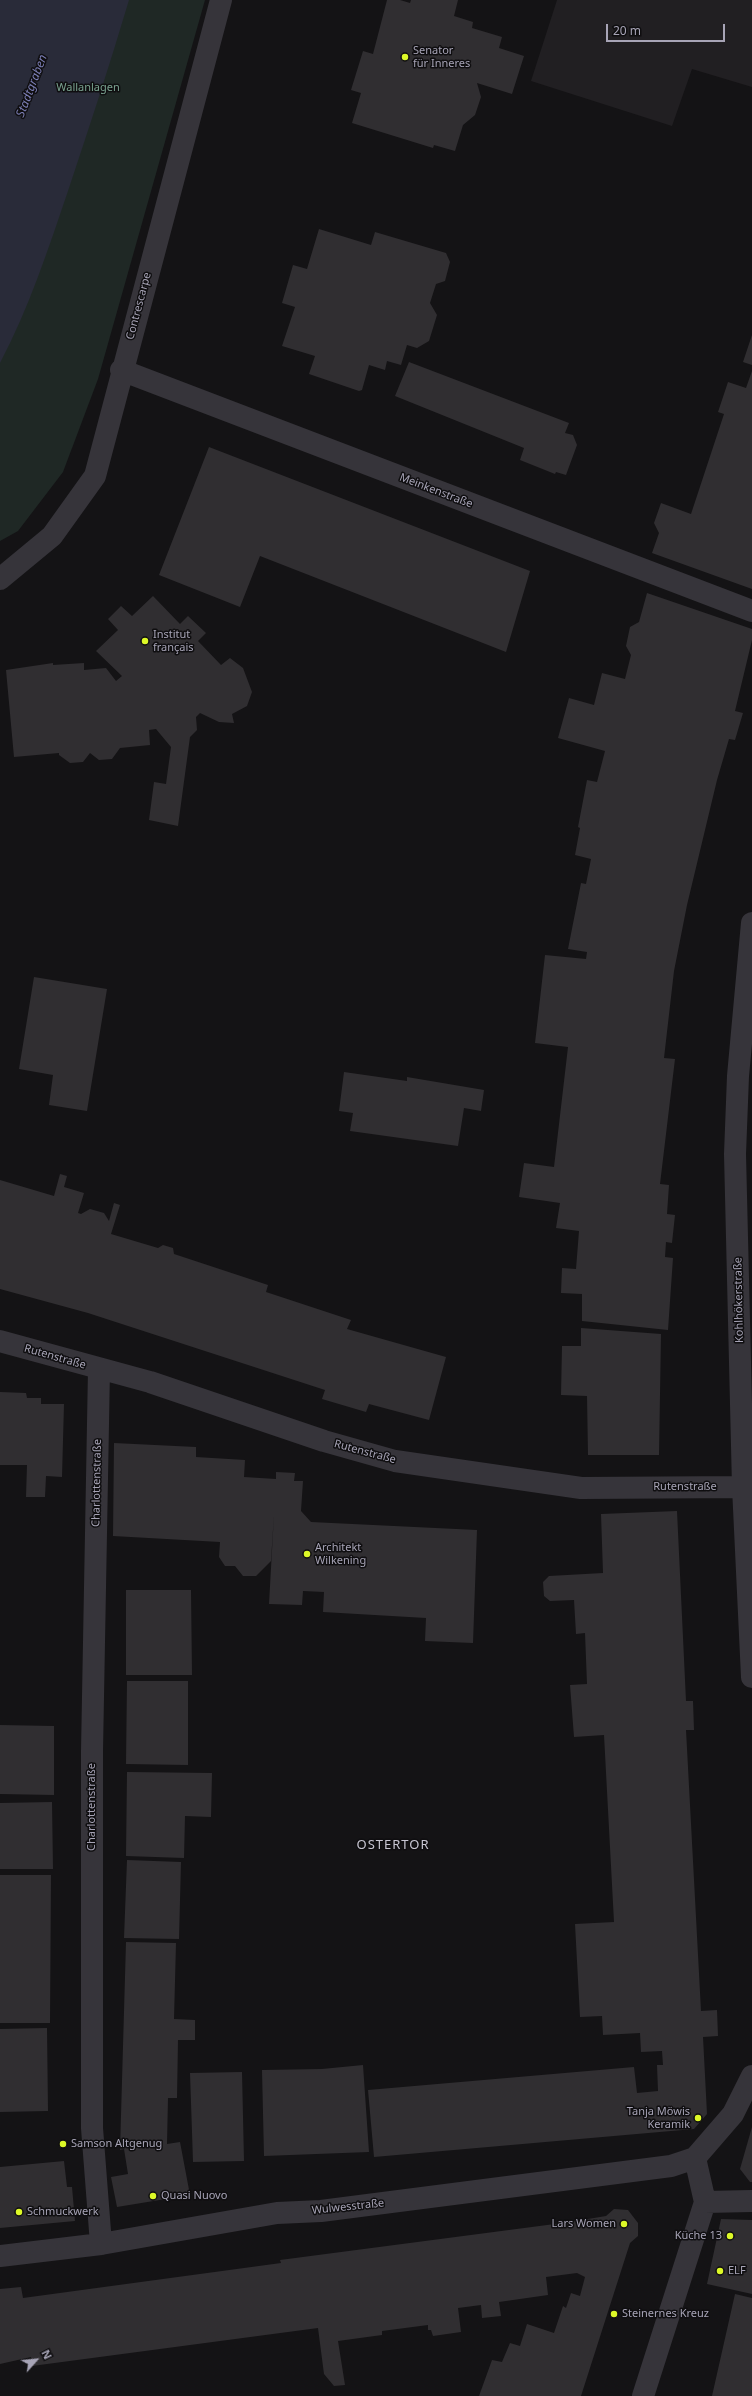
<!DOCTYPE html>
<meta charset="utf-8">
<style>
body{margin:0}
#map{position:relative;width:752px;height:2396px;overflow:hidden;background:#141315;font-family:"Noto Sans",sans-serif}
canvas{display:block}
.north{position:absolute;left:16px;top:2340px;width:40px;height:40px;-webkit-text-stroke:3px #0f0e10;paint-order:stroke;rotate:63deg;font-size:11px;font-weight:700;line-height:16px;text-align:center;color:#a7a4b6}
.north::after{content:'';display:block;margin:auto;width:14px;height:18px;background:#a7a4b6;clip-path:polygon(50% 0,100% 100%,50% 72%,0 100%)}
.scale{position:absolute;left:606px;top:24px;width:119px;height:18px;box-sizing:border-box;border:2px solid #a7a4b6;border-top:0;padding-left:5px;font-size:12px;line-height:14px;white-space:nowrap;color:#a7a4b6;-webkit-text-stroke:3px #0f0e10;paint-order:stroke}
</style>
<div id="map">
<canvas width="752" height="2396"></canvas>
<div class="north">N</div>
<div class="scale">20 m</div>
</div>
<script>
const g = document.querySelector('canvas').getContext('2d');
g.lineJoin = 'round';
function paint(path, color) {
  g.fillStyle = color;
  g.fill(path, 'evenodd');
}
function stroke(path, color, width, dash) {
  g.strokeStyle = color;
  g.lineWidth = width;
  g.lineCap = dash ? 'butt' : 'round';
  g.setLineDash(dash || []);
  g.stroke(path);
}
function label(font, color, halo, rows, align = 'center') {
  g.font = font + ' "Noto Sans",sans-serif';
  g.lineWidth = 3;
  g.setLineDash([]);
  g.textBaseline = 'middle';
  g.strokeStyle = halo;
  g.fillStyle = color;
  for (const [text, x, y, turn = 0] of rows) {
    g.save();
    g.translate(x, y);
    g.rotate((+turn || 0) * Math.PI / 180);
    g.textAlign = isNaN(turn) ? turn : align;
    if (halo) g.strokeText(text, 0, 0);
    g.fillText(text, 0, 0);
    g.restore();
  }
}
paint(new Path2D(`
 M557 0H752V87L692 69 672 126 531 81Z`), '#211f22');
paint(new Path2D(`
 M0 0H205L98 379 63 472 18 531 0 541Z`), '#1f2825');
paint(new Path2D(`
 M0 0H129C110 64 89 128 68 191 48 250 29 308 0 363Z`), '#292b39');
paint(new Path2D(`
 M387 0H400L410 3 411 0H458L454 16 473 22 472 28 502 37 499 48 524 56 512 94 477 83 481 97 475 115 463 125 455 151 434 145 433 148 352 123 361 93 351 90 363 51 373 54Z
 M319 229 371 245 375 232 446 253 450 262 445 281 436 284 430 303 437 315 429 341 417 348 407 345 401 365 387 361 385 370 369 365 362 390 359 391 309 374 315 356 282 346 295 307 282 303 293 265 307 269Z
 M752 335V365L743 362Z
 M409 362 569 423 565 433 573 435 577 445 566 475 556 472 555 474 520 460 524 448 395 396Z
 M752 371V589L652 553 659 533 654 523 661 503 691 514 724 414 718 412 728 382 746 388Z
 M209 447 530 571 506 652 260 556 240 607 159 575Z
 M647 593 752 629V640L735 711 743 713 735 740 729 739 717 780 687 905 674 971 664 1058 675 1059 660 1184 669 1185 667 1214 675 1215 672 1243 666 1242 665 1257 673 1258 668 1330 582 1321V1294L561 1293 562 1268 576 1269 579 1231 556 1228 560 1203 519 1197 524 1163 554 1167 568 1047 535 1043 545 955 586 959 587 952 568 949 581 883 586 884 591 859 575 855 580 828 578 827 587 780 597 782 605 751 558 738 569 698 594 705 602 673 625 679 631 655 626 646 630 627 639 622Z
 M153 596 180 624 188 616 206 633 198 641 221 665 230 658 243 668 252 692 247 706 232 714 234 723 219 722 200 713 196 717 197 730 190 737 178 826 149 820 154 782 166 784 171 747 156 729 149 730 150 745 120 748 112 759 99 760 90 753 83 762 70 763 59 755V753L14 757 6 670 53 663V665L84 663V670L106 668 116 681 122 676 96 651 118 630 108 619 121 606 132 616Z
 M34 977 107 989 87 1111 49 1105 53 1075 19 1069Z
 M344 1072 407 1081V1077L484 1090 481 1111 464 1108 458 1146 350 1131 353 1113 339 1111Z
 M60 1174 67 1176 64 1187 84 1193 78 1213 81 1214 90 1209 104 1213 109 1221 114 1203 120 1205 111 1234 158 1248 163 1245 173 1248 174 1254 268 1285 266 1292 351 1320 347 1329 446 1357 429 1420 369 1404 366 1412 322 1399 325 1390 88 1313 0 1289V1180L54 1196Z
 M581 1328 661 1334 659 1455H588L587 1396 561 1395 562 1346H581Z
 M0 1392 26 1393 27 1398H41V1404H64L62 1477 46 1476 45 1497H26L27 1465H0Z
 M114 1443 196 1447V1457L245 1460 244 1477 276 1479V1472L295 1473 294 1481H303L301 1511 311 1522 477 1530 473 1643 425 1641 426 1618 323 1612 324 1592 303 1591 302 1605 269 1604 274 1514 271 1561 256 1576H243L235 1566H225L219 1557 220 1542 113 1536Z
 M677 1511 686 1701H693L694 1730H686L701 2011 717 2010 718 2036 703 2037 707 2114 694 2129 374 2157 368 2090 634 2067 637 2093 658 2091 657 2065H663L662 2051 641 2052 640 2033 603 2035 602 2016 580 2017 575 1924 614 1922 604 1735 574 1737 570 1685 587 1684 585 1633 576 1634 574 1600 550 1601 544 1596 543 1582 549 1576 603 1573 601 1514Z
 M126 1590H191L192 1675H126Z
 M127 1681H188V1765L126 1764Z
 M0 1725 54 1726V1795L0 1794Z
 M127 1772 212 1773 211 1817 185 1816 184 1858 126 1856Z
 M52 1802 53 1869H0V1803Z
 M127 1860 181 1862 179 1939 124 1938Z
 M0 1875H51L50 2023H0Z
 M126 1942 176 1943 174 2019 195 2020V2040H178L177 2098H168L167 2144 180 2142 190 2195 117 2207 111 2177 128 2174 124 2149 120 2150Z
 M47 2028 48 2111 0 2112V2029Z
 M363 2065 369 2152 264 2156 262 2070 322 2069Z
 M242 2072 244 2161 193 2162 190 2073Z
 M752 2127V2182H750L740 2169Z
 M64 2161 67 2187H72L75 2221 0 2228V2167Z
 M614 2209 628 2210 638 2223V2236L630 2243 581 2396H479L492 2360 502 2362 510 2343 520 2346 527 2324 554 2333 563 2306 566 2308 571 2293 580 2296 585 2277 577 2273 546 2277 548 2295 499 2302 501 2316 482 2318 481 2305 458 2308 461 2332 433 2336 431 2330H428V2325L382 2331V2335L338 2341 345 2385 334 2386 324 2374 318 2328 32 2366 31 2357 0 2364V2289L21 2287 23 2298 104 2287 281 2263 280 2260 570 2222 606 2216Z
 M721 2219 752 2220V2294L707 2284Z
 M735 2294 752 2298V2396H712Z`), '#302e31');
stroke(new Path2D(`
 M121 370 752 611
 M0 579 52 536 95 476 221 0
 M752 923 738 1076 735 1154 743 1487 752 1677
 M0 1341 150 1382 324 1441 395 1461 581 1488 743 1487
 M99 1369 92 1751V2128L101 2244
 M695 2158 733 2114 752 2076
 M705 2202 752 2201
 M0 2256 101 2244 277 2213 321 2211 671 2166 695 2158
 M643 2396 705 2202 695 2158`), '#36343a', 22);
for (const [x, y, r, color] of [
 [405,57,4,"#ddf927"],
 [145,641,4,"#ddf927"],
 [307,1554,4,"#ddf927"],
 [698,2118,4,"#ddf927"],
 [63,2144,4,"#ddf927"],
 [153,2196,4,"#ddf927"],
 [19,2212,4,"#ddf927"],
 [624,2224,4,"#ddf927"],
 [730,2236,4,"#ddf927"],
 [720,2271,4,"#ddf927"],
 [614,2314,4,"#ddf927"]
]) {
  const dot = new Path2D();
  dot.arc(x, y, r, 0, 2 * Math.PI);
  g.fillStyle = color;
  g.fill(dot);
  stroke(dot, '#0f0e10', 1.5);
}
label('11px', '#a7a4b6', '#0f0e10', [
 ["Senator",413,51],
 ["für Inneres",413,64],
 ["Institut",153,635],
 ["français",153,648],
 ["Architekt",315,1548],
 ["Wilkening",315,1561],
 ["Tanja Möwis",690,2112,"right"],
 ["Keramik",690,2125,"right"],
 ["Samson Altgenug",71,2144],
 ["Quasi Nuovo",161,2196],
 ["Schmuckwerk",27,2212],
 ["Lars Women",616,2224,"right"],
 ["Küche 13",722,2236,"right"],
 ["ELF",728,2271],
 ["Steinernes Kreuz",622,2314]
], 'left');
label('11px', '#7aa290', '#0f0e10', [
 ["Wallanlagen",88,88]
]);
label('11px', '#a7a4b6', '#0f0e10', [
 ["Contrescarpe",139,306,-75],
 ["Meinkenstraße",436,491,21],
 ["Kohlhökerstraße",739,1300,-91],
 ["Rutenstraße",55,1357,16],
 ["Rutenstraße",365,1452,15],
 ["Charlottenstraße",97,1483,-89],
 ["Rutenstraße",685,1487],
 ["Charlottenstraße",92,1807,-90],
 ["Wulwesstraße",348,2207,-6]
]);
label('italic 12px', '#7a7db3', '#0f0e10', [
 ["Stadtgraben",32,86,-69]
]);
g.letterSpacing = '1px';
label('13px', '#c8c6d2', '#0f0e10', [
 ["OSTERTOR",393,1845]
]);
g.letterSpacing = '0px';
</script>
